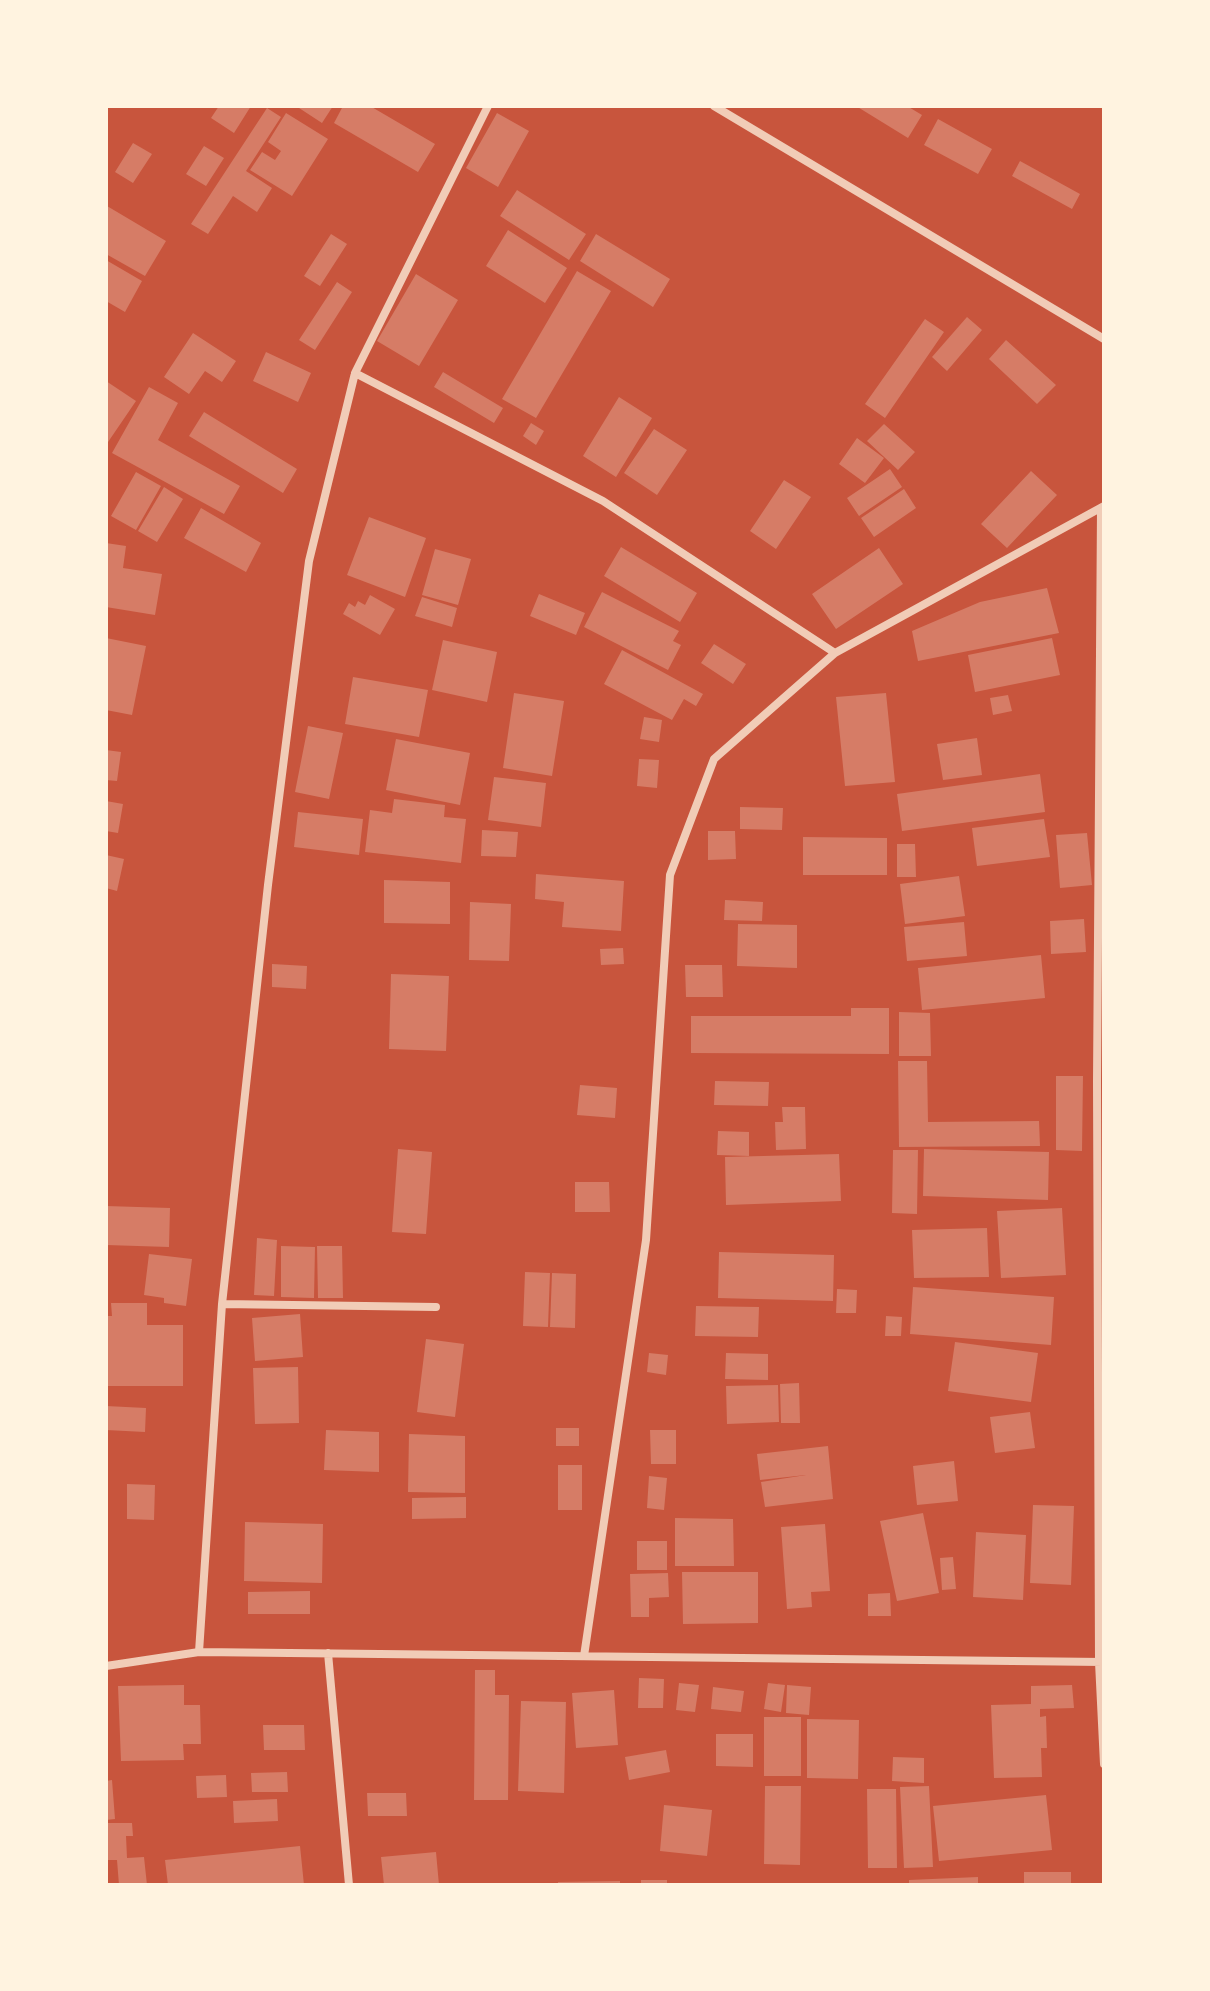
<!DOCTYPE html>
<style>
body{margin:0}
#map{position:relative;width:1210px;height:1991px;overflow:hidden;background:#c8553d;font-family:Literata,serif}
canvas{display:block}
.frame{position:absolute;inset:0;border:108px solid #fff3e0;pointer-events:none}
</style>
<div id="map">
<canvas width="1210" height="1991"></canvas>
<div class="frame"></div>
</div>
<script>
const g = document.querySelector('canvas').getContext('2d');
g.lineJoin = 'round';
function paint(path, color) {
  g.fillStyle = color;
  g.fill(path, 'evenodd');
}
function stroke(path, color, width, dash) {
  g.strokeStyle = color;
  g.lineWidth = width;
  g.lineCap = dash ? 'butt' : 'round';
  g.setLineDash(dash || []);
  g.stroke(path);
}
paint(new Path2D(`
 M219 106H251L234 133 211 118Z
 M296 106H333L322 123Z
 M343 106H370L435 144 418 172 334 123Z
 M856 106H907L922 115 908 138Z
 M267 108 281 117 246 171 272 188 257 212 233 196 208 234 191 224Z
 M286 113 328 139 292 196 250 170 262 152 275 160 281 151 268 142Z
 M497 113 529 131 498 187 466 168Z
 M938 119 992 149 978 174 924 145Z
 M133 143 152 154 133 183 115 172Z
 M204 146 224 158 206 186 186 174Z
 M1020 161 1080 194 1072 209 1012 176Z
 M517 190 586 234 569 260 500 216Z
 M107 206 166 241 145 276 106 254Z
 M508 230 567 268 545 303 486 266Z
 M331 234 347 244 320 286 304 276Z
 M596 234 670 279 653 307 580 261Z
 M106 260 142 281 125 312 106 301Z
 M577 271 611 291 536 418 502 399Z
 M416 274 458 300 419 366 377 341Z
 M337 282 352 292 315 350 299 340Z
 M967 317 982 330 947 371 932 357Z
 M925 319 944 332 885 418 865 404Z
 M193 333 236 361 222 382 205 371 189 394 164 377Z
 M1006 340 1056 385 1037 404 989 359Z
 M266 352 311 373 298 402 253 381Z
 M443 372 503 408 494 423 434 387Z
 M106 381 136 401 106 445Z
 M149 387 178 403 158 440 240 486 224 514 112 453Z
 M619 397 652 418 616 477 583 456Z
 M204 412 297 469 283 493 189 436Z
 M531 423 544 431 536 445 523 436Z
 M884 424 915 452 898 470 867 441Z
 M654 429 687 450 657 495 624 473Z
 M857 438 884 458 865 483 839 464Z
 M890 469 902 487 859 516 847 498Z
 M1031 471 1057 495 1007 548 981 524Z
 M136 472 161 486 136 530 111 516Z
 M784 480 811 497 776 549 750 531Z
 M164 487 183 499 157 542 138 531Z
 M904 489 916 508 874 537 861 518Z
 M201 508 261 543 246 572 184 538Z
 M369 517 426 538 405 597 347 575Z
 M106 543 126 546 123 568 162 574 155 615 106 607Z
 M621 547 697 593 680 622 604 576Z
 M879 548 903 584 836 629 812 594Z
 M435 549 471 559 458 605 422 595Z
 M1047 588 1059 633 918 661 912 631 980 602Z
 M602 592 679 631 673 641 681 645 668 670 584 627Z
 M539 594 585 613 576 635 530 616Z
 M370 595 395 609 380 635 343 614 349 603 355 607 358 601 365 605Z
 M422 597 457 608 452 627 415 616Z
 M106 638 146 646 132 715 106 710Z
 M1052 638 1060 675 975 692 968 655Z
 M443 640 497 652 487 702 432 690Z
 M714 644 746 664 733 684 701 663Z
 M622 650 703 694 696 706 684 699 672 720 604 684Z
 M353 677 428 690 419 737 345 724Z
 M514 693 564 701 552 776 503 768Z
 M886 693 895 782 845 786 836 697Z
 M1008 695 1012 711 993 715 990 698Z
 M644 717 662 720 659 742 640 739Z
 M308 726 343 733 329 799 295 792Z
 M977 738 982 775 943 780 937 744Z
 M396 739 470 753 460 805 386 790Z
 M106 750 121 752 117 781 106 780Z
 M639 759 659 760 657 788 637 786Z
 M1040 774 1045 812 902 831 897 794Z
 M494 777 546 783 541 827 488 820Z
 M394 799 445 805 444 817 466 819 461 863 365 852 370 810 392 813Z
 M106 801 123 804 118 833 106 831Z
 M740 807 783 808 782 830 740 829Z
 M298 812 363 819 359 855 294 847Z
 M1044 819 1050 857 977 866 972 828Z
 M482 830 518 832 516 857 481 856Z
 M708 831H735L736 859 708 860Z
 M1087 833 1092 885 1060 888 1056 835Z
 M803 837 887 838V875H803Z
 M897 844H915L916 877H897Z
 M106 855 124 859 117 891 106 888Z
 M536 874 624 881 621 931 562 927 564 902 535 899Z
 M959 876 965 916 905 924 900 884Z
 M384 880 450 882V924L384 923Z
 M725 900 763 902 762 921 724 920Z
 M470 902 511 904 509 961 469 960Z
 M1084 919 1086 952 1051 954 1050 921Z
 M964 922 967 956 907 961 904 927Z
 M738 924 797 925V968L737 966Z
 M623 948 624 964 601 965 600 949Z
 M1041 955 1045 998 922 1010 918 968Z
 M272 964 307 966 306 989 272 987Z
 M685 965H722L723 997H686Z
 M391 974 449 976 446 1051 389 1049Z
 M851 1008H889V1054L691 1053V1016H851Z
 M899 1012 930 1013 931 1056H899Z
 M898 1061H927L928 1122 1039 1121 1040 1146 899 1147Z
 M1056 1076H1083L1082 1151 1056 1150Z
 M715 1081 769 1082 768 1106 714 1105Z
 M580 1085 617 1088 615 1118 577 1115Z
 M782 1107H805L806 1149 776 1150 775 1122H783Z
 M718 1131 749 1132V1156L717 1155Z
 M398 1149 432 1152 426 1234 392 1232Z
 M924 1149 1049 1152 1048 1200 923 1196Z
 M893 1150H918L917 1214 892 1213Z
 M839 1154 841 1201 726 1205 725 1157Z
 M575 1182H609L610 1212H575Z
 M106 1206 170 1208 169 1247 106 1245Z
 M1062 1208 1066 1275 1001 1278 997 1211Z
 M987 1228 989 1277 914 1278 912 1230Z
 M257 1238 277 1240 274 1296 254 1295Z
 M281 1246 315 1247 314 1298 281 1297Z
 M317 1246H342L343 1298H318Z
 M719 1252 834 1255 833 1301 718 1298Z
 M149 1254 192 1259 186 1306 164 1303V1298L144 1295Z
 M525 1272 550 1273 548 1327 523 1326Z
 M552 1273 576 1274 575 1328 550 1327Z
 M913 1287 1054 1297 1051 1345 910 1334Z
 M837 1289 857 1290 856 1313H836Z
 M111 1303H147V1325H183V1386H106V1316H112Z
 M696 1306 759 1307 758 1337 695 1336Z
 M300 1314 303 1357 255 1361 252 1318Z
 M886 1316 902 1317 901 1336H885Z
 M426 1339 464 1344 455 1417 417 1412Z
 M955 1342 1038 1353 1031 1402 948 1391Z
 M649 1353 668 1355 666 1375 647 1372Z
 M726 1353 768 1354V1380L725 1379Z
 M298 1367 299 1423 255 1424 253 1368Z
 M799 1383 800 1423H781L780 1384Z
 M778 1385 779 1422 727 1424 726 1386Z
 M106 1406 146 1408 145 1432 106 1430Z
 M1030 1412 1035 1448 995 1453 990 1417Z
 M556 1428H579V1446H556Z
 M326 1430 379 1432V1472L324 1470Z
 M650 1430H676V1464H651Z
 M409 1434 465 1436V1493L408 1492Z
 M828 1446 833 1499 765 1507 761 1482 806 1475 760 1480 757 1454Z
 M954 1461 958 1501 917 1505 913 1466Z
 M558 1465H582V1510H558Z
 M649 1476 667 1478 664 1510 647 1508Z
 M127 1484 155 1485 154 1520 127 1519Z
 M466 1497V1518L412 1519V1498Z
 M1033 1505 1074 1506 1071 1585 1030 1583Z
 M923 1513 939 1593 897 1601 880 1521Z
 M675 1518 733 1519 734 1566H675Z
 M245 1522 323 1524 322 1583 244 1581Z
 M825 1524 830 1591 811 1592 812 1607 787 1609 781 1527Z
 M976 1532 1026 1535 1023 1600 973 1597Z
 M637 1541H667V1570H637Z
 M953 1557 956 1589 942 1590 940 1558Z
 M682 1572H758V1623L683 1624Z
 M668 1573 669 1597 649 1598V1617H631L630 1574Z
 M310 1591V1614H248V1592Z
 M890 1593 891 1616H868V1594Z
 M475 1670H495V1695H509L508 1800H474Z
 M639 1678 664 1679 663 1708H638Z
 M679 1683 699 1685 695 1712 676 1710Z
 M768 1683 785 1685 781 1712 764 1709Z
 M184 1685V1705H200L201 1744H183L184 1760 121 1761 118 1686Z
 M787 1685 811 1687 809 1715 786 1713Z
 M1072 1685 1074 1708 1040 1709V1717L1046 1716 1047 1748H1041L1042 1777 994 1778 991 1705 1031 1704V1686Z
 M713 1687 744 1691 741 1712 711 1709Z
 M614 1690 618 1745 576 1748 572 1693Z
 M521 1701 566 1702 564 1793 518 1791Z
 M764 1717H801V1776H764Z
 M807 1719 859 1720 858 1779 807 1778Z
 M263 1725H304L305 1750H264Z
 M716 1734H753V1767L716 1766Z
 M666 1750 670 1772 629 1780 625 1757Z
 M893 1757 924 1758V1783L892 1781Z
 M287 1772 288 1792H252L251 1773Z
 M226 1775 227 1797 197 1798 196 1776Z
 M112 1780 115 1819 106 1820V1781Z
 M765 1786H801L800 1865 764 1864Z
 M929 1786 933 1867 904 1868 900 1787Z
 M867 1789H896L897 1868H868Z
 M367 1793H406L407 1816H368Z
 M1046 1795 1052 1850 939 1861 933 1806Z
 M277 1799 278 1821 234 1823 233 1801Z
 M664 1805 712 1810 707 1856 660 1851Z
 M106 1823H132L133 1836H126L127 1858 144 1857 147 1885H119L117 1860H106Z
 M300 1846 304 1885H168L165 1860Z
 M436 1852 439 1885H384L381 1857Z
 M1024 1872H1071V1885H1024Z
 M978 1877V1885H909V1880Z
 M641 1880H667V1885H641Z
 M620 1881V1885H558V1882Z`), '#d67c66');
stroke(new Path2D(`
 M714 106 1104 339
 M355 373 603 501 835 653
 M1101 509 1097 1081 1099 1662 1104 1764
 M222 1304 436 1307
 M199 1652 222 1304 268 885 309 561 355 373 488 106
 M328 1653 349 1885
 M584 1656 646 1240 670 875 714 759 835 653 1104 506
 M106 1666 199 1652 1103 1662`), '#f1ccb7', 8);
</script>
